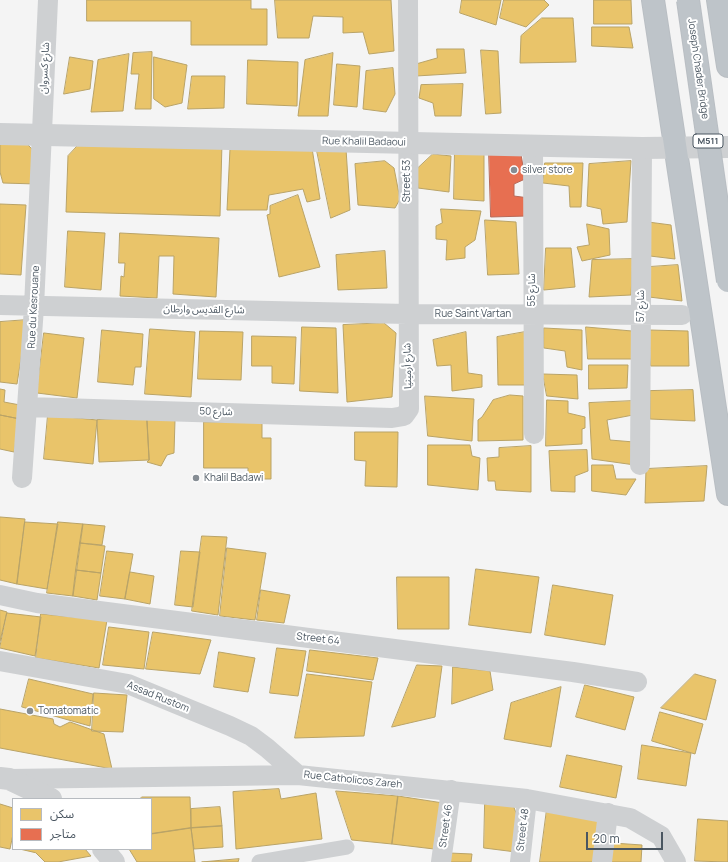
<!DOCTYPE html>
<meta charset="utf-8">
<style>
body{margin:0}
#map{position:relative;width:728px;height:862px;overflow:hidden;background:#f4f4f4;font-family:Manrope,"Noto Sans Arabic",sans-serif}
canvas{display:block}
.legend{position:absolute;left:12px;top:798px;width:140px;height:52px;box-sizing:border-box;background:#fff;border:1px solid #b7bbc0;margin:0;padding:5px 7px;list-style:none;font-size:12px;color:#4a5661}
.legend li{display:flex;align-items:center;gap:8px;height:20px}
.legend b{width:20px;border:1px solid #b7bbc0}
.scale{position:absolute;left:586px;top:832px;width:77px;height:18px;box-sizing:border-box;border:2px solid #4a5661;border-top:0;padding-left:5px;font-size:12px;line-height:14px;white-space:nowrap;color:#4a5661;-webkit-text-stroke:3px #fff;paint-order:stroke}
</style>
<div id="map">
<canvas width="728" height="862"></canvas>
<ul class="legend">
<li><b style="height:11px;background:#e9c46a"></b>سكن</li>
<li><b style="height:11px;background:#e76f51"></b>متاجر</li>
</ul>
<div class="scale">20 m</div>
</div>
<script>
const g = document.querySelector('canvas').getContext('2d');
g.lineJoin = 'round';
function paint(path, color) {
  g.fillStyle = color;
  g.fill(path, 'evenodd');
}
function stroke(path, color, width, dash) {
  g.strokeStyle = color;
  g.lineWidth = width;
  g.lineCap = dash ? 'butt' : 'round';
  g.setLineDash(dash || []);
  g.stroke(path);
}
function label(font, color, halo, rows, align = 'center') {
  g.font = font + ' Manrope,"Noto Sans Arabic",sans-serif';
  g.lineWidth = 4;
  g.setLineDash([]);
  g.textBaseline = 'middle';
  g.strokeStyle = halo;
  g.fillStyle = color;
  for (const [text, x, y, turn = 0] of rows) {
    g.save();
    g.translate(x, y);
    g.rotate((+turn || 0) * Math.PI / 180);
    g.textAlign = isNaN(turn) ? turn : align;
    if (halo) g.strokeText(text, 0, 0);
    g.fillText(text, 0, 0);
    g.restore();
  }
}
const homes = new Path2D(`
 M87 0H251V9H267V45H191V21H87Z
 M275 0H391L394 51 369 54 363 32 343 33V17L313 16 309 38H278Z
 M462 0H501L496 25 460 13Z
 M504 0H544L549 5 526 27 500 18Z
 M594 0H631L632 24H594Z
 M542 18H573L576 62 520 63 521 36Z
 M592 27H629L633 48 592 46Z
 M437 49H464L466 73 416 76V64L437 58Z
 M481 50 498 51 501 113 486 114Z
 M152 52 151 109H135L139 74H131L133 53Z
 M333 53 328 116H298L305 60Z
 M129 54 123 111 91 112 98 60Z
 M70 57 93 61 90 89 64 94Z
 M154 57 187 65 182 103 165 107 154 99Z
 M248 60 298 62 297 106 247 104Z
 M337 64 360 66 357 107 334 105Z
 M393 68 395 94 386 112 363 109 366 71Z
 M192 76H225L224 108 188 109Z
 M463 84 461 116H435L433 103 419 98 421 85Z
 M20 137 37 154 36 184 3 183 0 172V138Z
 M83 140 222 143 220 216 66 212 68 156Z
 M316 146 346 149 350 210 331 218Z
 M455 147 484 148V201L454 199Z
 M312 148 320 199 307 202 303 189 269 195 267 210H227L230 149Z
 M433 154 451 156 449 192 418 188 417 169Z
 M385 161 394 168 400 199 395 208 358 205 355 164Z
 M631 161 627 222 603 224 601 209 587 206 589 164Z
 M545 163H583L581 207H570L569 186 543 183Z
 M298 195 320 267 279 277 267 215 270 214V206Z
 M0 204 26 205 21 275 0 274Z
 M441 209 481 211 475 240 465 247V258L446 260 447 240 436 239V226L442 223Z
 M485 220 516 222 519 274 488 275Z
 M648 222 671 225 675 259 650 256Z
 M587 224 609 229 610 255 582 261 577 247 589 245Z
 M68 231 105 233 101 290 65 287Z
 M120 233 219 238 216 297 173 294 174 256H159L157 298 120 296 121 276 124 277 125 263H119Z
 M546 248H571L575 287 544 290Z
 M385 251 387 288 338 290 336 255Z
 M633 259 631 295 589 297 592 260Z
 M678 265 682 301 649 297V267Z
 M27 320 17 384 0 382V322Z
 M384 323 396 333 392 397 347 402 343 325Z
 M302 327 336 328 338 393 300 391Z
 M586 327 632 331V359H588Z
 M544 328 582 330V370L567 367 565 351 544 348Z
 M150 329 195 332 191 397 145 394Z
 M102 330 143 334 141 367H135L133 385 98 382Z
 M649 330 688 331 689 366H651Z
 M200 331 243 332 241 380 198 379Z
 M466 332 468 373 482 375V387L452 391 451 365 437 366 433 340Z
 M525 332 527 385H498L497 337Z
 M44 333 84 338 77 398 37 393Z
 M252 336 296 337 294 384 272 383V366H252Z
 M589 365H628L627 388 589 389Z
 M543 374 577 375 578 399 547 396Z
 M0 389 5 390 4 402 20 405V419L0 415Z
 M693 390 695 421 650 419V391Z
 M510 395 523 396V440L478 441V420L482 417 493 400Z
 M425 396 474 399 472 441 428 436Z
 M547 400 568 401V413L585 417V428L582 429V444L546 446Z
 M633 401V415L607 420 610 440 634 442 635 465 592 459 589 403Z
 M0 415 20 419 14 452 0 449Z
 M48 415 97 420 93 464 44 459Z
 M147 418 175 420 174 453 167 455 161 466 147 462 149 460Z
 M147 418 149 460 99 462 97 420Z
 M204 422H262V438H271V479H248V468H204Z
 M355 432H398L397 487 365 486 366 461 355 460Z
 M428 445H470L472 456 480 458 478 490 428 485Z
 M531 446V492L496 490 495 481H488L487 458 499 457V448Z
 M587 450 588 471 575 476V492L551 491 549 451Z
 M592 465H613L616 479H636L626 495 592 491Z
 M707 466 704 501 645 503 646 469Z
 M0 517 25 519 17 584 0 580Z
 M25 522 58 524 47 589 17 584Z
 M58 522 83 524 73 596 47 593Z
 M83 524 105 526 102 545 80 543Z
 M202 536 227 537 218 615 192 611Z
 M80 543 105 546 101 573 76 570Z
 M227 548 266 553 255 620 220 616Z
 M107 551 133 554 125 599 100 596Z
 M181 551 200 552 193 607 175 605Z
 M476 569 539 577 531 633 469 625Z
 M76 570 101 573 97 600 73 596Z
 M130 572 154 576 150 604 125 599Z
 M397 577H449V629H398Z
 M553 585 613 595 605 645 545 635Z
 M261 590 290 595 284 623 257 620Z
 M0 610 7 612 0 641Z
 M7 613 41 617 35 656 0 648Z
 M41 614 107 620 99 668 36 658Z
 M109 627 149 632 144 669 103 665Z
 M153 632 211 640 200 674 146 669Z
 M277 648 306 651 298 696 270 693Z
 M310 650 378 658 373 680 307 671Z
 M219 652 255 658 248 692 214 687Z
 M417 665 442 666 435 717 392 727Z
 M453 667 490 671 493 690 452 704Z
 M307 674 372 682 364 736 295 738Z
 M695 674 716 680 706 720 661 708Z
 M29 679 93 694 90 726 22 707Z
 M585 685 634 697 625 730 576 717Z
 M561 687 551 747 504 739 511 703Z
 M94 693 127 695 123 732 92 731Z
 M0 709 53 719 54 724 60 727 70 722 104 734 112 769 0 748Z
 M660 712 703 724 695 754 652 741Z
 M642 745 691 753 686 786 638 779Z
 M567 755 622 766 616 798 560 787Z
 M279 789 281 799 316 793 322 839 236 849 233 792Z
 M336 791 398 796 392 844 352 840Z
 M398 796 443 803 434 849 392 844Z
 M142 797H190L191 828 151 834V799H140Z
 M0 804 13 808V834L10 849 0 847Z
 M485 804 513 805 520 823 516 852 484 848Z
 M220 807 222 826 191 828V809Z
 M547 809 601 816 593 862H540Z
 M698 819 728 821V862L695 861Z
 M222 826 223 847 194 849 191 828Z
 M191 828 195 862H137L129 849H151V834Z
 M613 843 642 845 641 862H611Z
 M20 849H85L91 856 58 862H45L36 853Z
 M449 853 472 854 471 862H448Z
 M239 859 238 862H202Z`);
paint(homes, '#e9c46a');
stroke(homes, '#b9a367', 1);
const shops = new Path2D(`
 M489 152 521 154 525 179 514 184V196L529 198 527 216 491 217Z`);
paint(shops, '#e76f51');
stroke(shops, '#b86856', 1);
const motorway = new Path2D(`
 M653 0 728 494
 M718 0 728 66`);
stroke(motorway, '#b9bec3', 24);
stroke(new Path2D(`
 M259 862 347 847`), '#ced0d2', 15);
stroke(new Path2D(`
 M533 145 534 434
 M0 305 407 314 682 315
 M27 407 392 418 404 416 409 409 408 0
 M640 465 642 148
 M22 478 34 307 48 0
 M0 595 37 603 573 672 637 682
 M0 661 128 684 230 726 251 736 267 748 298 775
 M9 779 298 775 527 799 630 818 661 836 676 862
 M441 862 451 790
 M520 862 527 799
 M602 862 608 813`), '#ced0d2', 20);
stroke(new Path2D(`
 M0 134 642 148 728 147
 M0 778 9 779 51 799
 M103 849 114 862`), '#ced0d2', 22);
stroke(motorway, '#bec4c9', 22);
const motorwayBridge = new Path2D(`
 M688 0 728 281`);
stroke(motorwayBridge, '#b9bec3', 24, []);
stroke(motorwayBridge, '#bec4c9', 22);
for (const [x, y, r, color] of [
 [514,170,4,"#868d94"],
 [196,478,4,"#868d94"],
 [30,711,4,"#868d94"]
]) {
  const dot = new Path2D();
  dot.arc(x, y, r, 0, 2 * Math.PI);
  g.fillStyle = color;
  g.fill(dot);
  stroke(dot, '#fff', 1.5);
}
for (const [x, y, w] of [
 [708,141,30]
]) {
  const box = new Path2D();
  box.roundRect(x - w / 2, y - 7, w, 14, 3);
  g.fillStyle = '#fff';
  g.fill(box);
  stroke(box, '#4a5661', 1);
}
label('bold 9px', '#4a5661', null, [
 ["M511",708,141]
]);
label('10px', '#4a5661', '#fff', [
 ["شارع كسروان",45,68,-87],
 ["Joseph Chader Bridge",698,69,82],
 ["Rue Khalil Badaoui",364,142,1],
 ["Street 53",407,181,-90],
 ["شارع 55",532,290,-90],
 ["شارع 57",641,306,-90],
 ["Rue du Kesrouane",34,307,-87],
 ["شارع القديس وارطان",204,310,1],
 ["Rue Saint Vartan",473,314],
 ["شارع أرمينيا",408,366,-91],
 ["شارع 50",216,412,2],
 ["Street 64",318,639,7],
 ["Assad Rustom",158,697,22],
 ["Rue Catholicos Zareh",353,780,6],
 ["Street 46",446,826,-82],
 ["Street 48",523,830,-83]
]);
label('10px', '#4a5661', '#fff', [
 ["silver store",522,170],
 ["Khalil Badawi",204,478],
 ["Tomatomatic",38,711]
], 'left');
</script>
